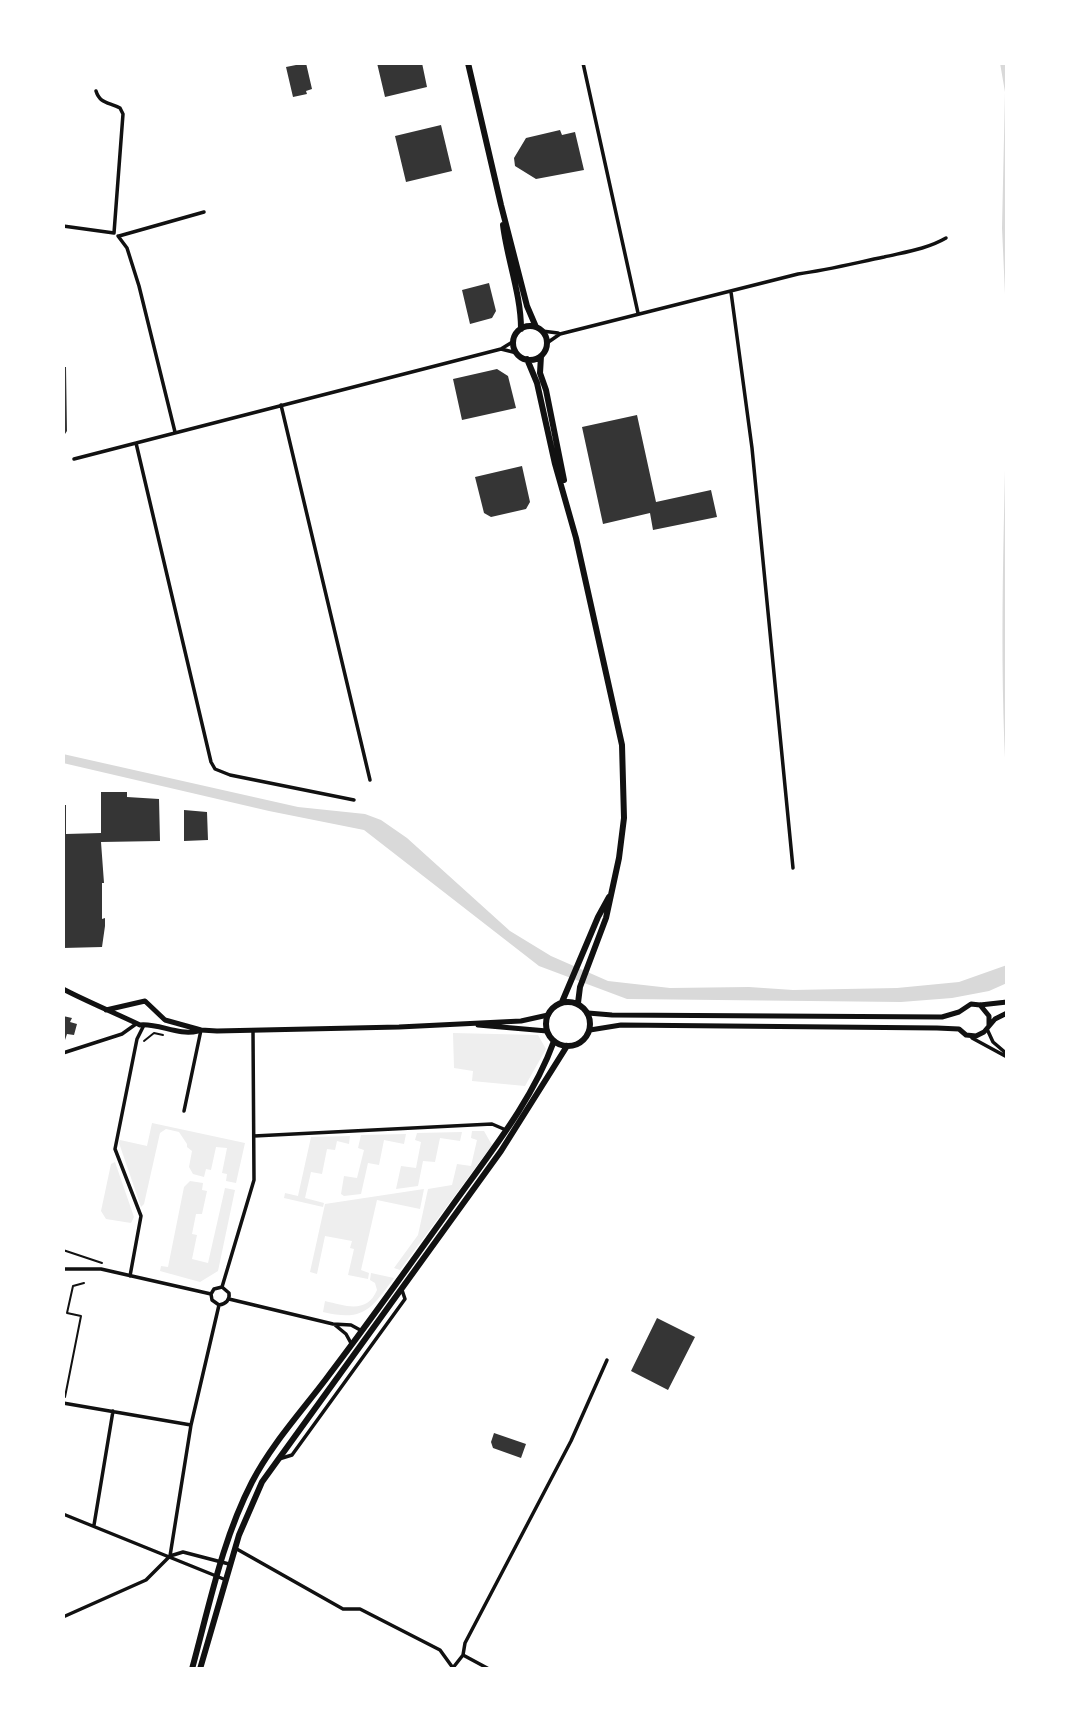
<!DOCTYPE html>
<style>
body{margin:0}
#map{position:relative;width:1070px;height:1732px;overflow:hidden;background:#fff;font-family:Helvetica,sans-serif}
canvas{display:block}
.frame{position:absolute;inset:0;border:65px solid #fff;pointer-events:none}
</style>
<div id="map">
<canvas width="1070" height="1732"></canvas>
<div class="frame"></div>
</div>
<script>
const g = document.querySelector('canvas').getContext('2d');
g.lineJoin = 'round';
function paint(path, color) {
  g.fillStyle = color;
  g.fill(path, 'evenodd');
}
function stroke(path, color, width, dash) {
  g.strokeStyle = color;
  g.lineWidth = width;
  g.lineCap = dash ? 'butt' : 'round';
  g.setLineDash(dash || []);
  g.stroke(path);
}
paint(new Path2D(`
 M453 1033 538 1035 546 1049 525 1086 472 1081 473 1071 454 1068Z
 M152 1123 245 1143 236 1183 226 1181 227 1174 222 1173 227 1148 216 1147 211 1170 206 1169 204 1177 193 1174 189 1167 192 1151 187 1147V1144L179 1132 166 1129 160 1133 144 1204 141 1207 119 1143 120 1140 147 1146Z
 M472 1131H484L492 1145 400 1270 394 1268 418 1235 428 1189 452 1185 457 1164 471 1166 477 1140 471 1138Z
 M462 1132 460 1141 440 1138 435 1162 423 1161 418 1186 396 1189 401 1166 416 1168 421 1142 415 1140 417 1133Z
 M406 1134 404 1144 384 1140 379 1165 368 1163 361 1194 344 1196 341 1194 344 1176 357 1178 364 1150 358 1148 361 1135Z
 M350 1136 349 1144 337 1141 335 1150 327 1149 322 1174 311 1172 305 1198 324 1203 323 1207 284 1198 285 1193 298 1196 311 1137Z
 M115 1162 134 1217 131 1223 106 1219 101 1211 111 1164Z
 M190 1181 203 1183 202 1190 207 1191 202 1214H196L192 1234 197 1235 192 1259 208 1263 225 1188 235 1190 218 1271 200 1282 160 1271 161 1266 168 1267 184 1187Z
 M424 1189 420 1209 377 1200 361 1270 369 1273 368 1279 348 1275 354 1249 350 1248 352 1241 325 1236 317 1274 310 1272 325 1204Z
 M371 1273 394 1278C371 1309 364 1322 323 1312L325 1301C346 1306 367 1314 377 1290L375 1283 370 1280Z`), '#eee');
paint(new Path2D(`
 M1000 63H1007V338L1002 228 1005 92Z
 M1007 371V793C998 653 1005 511 1007 371Z
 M63 754 298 807 365 814 381 820 407 838 510 931 551 956 608 981 670 988 749 987 793 990 897 988 959 982 1007 965V983L989 991 952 998 901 1002 627 999 539 966 364 830 269 811 63 763Z`), '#d9d9d9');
paint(new Path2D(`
 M306 63 312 89 306 91 307 94 293 97 286 67Z
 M377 63H422L427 87 385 97Z
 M441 125 452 171 406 182 395 136Z
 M560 130 562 135 575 132 584 170 536 179 515 166 514 158 526 138Z
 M489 283 496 311 492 318 470 324 462 290Z
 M63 367H66L67 431 63 437Z
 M497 369 508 376 516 408 462 420 453 379Z
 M637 415 656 502 711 490 717 517 653 530 650 513 603 524 582 427Z
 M522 466 530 502 526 509 491 517 484 513 475 477Z
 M101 792H127V797L159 799 160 841 101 842 104 883H102V919L105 918V926L102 947 63 948V805H66V834L101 833Z
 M184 810 207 812 208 840 184 841Z
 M63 1016 72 1018 70 1022 77 1024 74 1035 67 1034 64 1043Z
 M657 1318 695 1337 668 1390 631 1371Z
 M494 1433 526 1444 521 1458 493 1448 491 1442Z`), '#353535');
stroke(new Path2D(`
 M144 1041 154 1033 163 1035
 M63 1250 102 1263
 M65 1397 81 1316 67 1313 73 1286 84 1283`), '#111', 2);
stroke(new Path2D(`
 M583 63 638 313
 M96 91C100 104 109 102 120 108L123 114 114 233
 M63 226 114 233
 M118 236 127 248 139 286 175 432
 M119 236 204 212
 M731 292 752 448 793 868
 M542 331 558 333
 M547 343 560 334 798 274C827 270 855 263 884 257 905 252 927 249 946 238
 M501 349 514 341
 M281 405 370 780
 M136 443 211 762 215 769 230 775 354 800
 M74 459 501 349 517 353
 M987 1029 993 1042 1007 1054
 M972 1038 1007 1057
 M63 1053 122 1034 136 1024
 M184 1111 201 1030
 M254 1136 492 1124 506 1130
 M63 1269H101L211 1294
 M130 1276 141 1216 115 1149 137 1039 144 1025
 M222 1287 254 1180 253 1031
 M211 1294 214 1289 222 1287
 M211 1294 212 1300 219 1305
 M229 1299 333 1324 351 1325 362 1331
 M219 1305C226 1304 230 1300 229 1293L222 1287
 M335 1325 346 1334 352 1345
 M63 1403 191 1425
 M279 1459 292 1455 405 1299 402 1290
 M63 1514 226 1580
 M94 1525 113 1411
 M235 1548 343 1609H360L440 1650 453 1668
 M170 1556 191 1425 219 1305
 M170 1556 183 1552 229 1564
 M63 1617 146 1580 170 1556
 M463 1655 489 1669
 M452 1669 463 1655 465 1643 571 1441 607 1360`), '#111', 3.5);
stroke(new Path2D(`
 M63 989C88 1002 115 1013 140 1025 159 1023 178 1036 198 1031
 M106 1010 145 1001 165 1020 201 1030 217 1031 399 1027 521 1021 548 1015
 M478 1025 547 1031`), '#111', 5);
stroke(new Path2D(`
 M980 1005 989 1016V1025
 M588 1013 612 1015 942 1017 959 1012 971 1004 980 1005 1007 1002
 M590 1030 621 1025 937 1028 959 1029 966 1035 976 1036 984 1032 995 1019 1007 1013`), '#111', 5);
stroke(new Path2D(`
 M468 63 501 205 527 306 536 327
 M503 225C507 259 521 294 521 329
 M513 343a17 17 0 1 1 34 0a17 17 0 1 1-34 0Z
 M541 356 540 373 546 390 564 480
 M527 359 537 383 555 464 576 538 622 745 624 818 619 858 606 918 580 987 578 1003
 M546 1024a22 22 0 1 1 44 0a22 22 0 1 1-44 0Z
 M562 1002 598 917 609 897
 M192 1669C209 1607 222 1540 252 1482 271 1445 301 1412 326 1379 371 1320 414 1259 457 1199 493 1149 533 1099 554 1041
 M200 1669 239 1535 262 1482 501 1151 567 1046`), '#111', 6);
</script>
